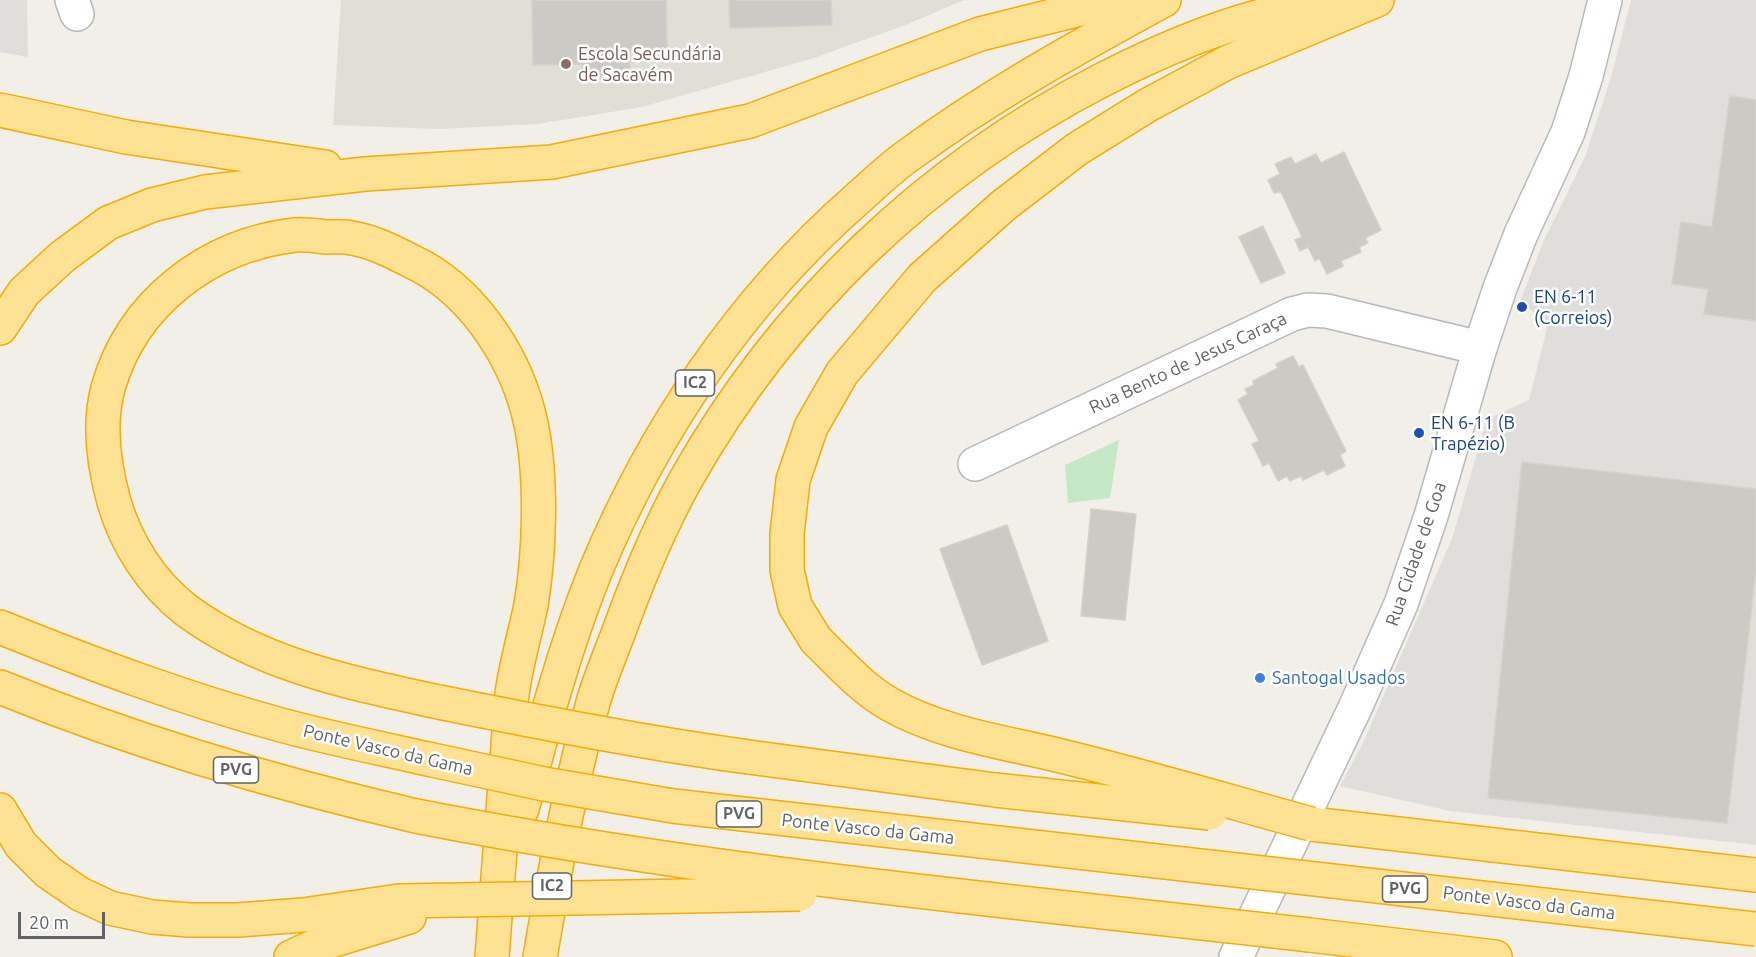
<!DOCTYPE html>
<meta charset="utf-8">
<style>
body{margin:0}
#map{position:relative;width:1756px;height:957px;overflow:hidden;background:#f1efe8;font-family:Ubuntu,sans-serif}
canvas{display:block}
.scale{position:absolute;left:18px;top:912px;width:87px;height:27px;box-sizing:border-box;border:3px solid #5f6368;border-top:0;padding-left:8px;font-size:18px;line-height:21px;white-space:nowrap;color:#5f6368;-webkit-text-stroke:4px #fff;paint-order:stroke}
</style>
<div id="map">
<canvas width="1756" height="957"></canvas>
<div class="scale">20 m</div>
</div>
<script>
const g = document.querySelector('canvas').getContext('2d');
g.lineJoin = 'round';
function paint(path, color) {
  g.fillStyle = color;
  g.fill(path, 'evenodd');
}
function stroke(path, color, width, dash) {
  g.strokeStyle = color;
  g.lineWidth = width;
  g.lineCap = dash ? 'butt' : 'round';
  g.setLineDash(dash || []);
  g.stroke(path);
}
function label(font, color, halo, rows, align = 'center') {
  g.font = font + ' Ubuntu,sans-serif';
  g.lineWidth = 5;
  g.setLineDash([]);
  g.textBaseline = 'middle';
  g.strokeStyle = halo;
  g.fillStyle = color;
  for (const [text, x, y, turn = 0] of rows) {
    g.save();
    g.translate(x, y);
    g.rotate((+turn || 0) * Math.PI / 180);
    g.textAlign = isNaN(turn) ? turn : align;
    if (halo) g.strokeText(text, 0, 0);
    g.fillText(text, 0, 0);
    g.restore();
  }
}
paint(new Path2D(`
 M0 0H27L28 57 0 52Z
 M1631 0H1756V845L1450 811 1340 786 1363 743 1453 536 1487 419 1529 400 1547 328 1521 299 1544 240 1585 157 1612 74Z`), '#e0deda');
paint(new Path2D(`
 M341 0H964L908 24 814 58 642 107 538 124 439 129 333 125Z`), '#e1ded6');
paint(new Path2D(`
 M1119 440 1110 498 1068 503 1065 465Z`), '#c5e8c5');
const building = new Path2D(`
 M532 0H666L667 50 630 51V78L582 79V64L533 65Z
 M729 0H831L832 25 730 28Z
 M1730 96 1756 100V321L1704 314 1708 289 1672 284 1681 222 1712 227Z
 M1344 152 1381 230 1365 238 1368 243 1359 247 1361 252 1341 261 1343 266 1327 274 1319 258 1315 261 1308 247 1300 251 1295 240 1302 237 1281 192 1274 193 1268 180 1280 174 1275 164 1291 157 1295 164 1316 154 1321 163Z
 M1263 226 1285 273 1261 283 1239 237Z
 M1293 356 1299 367 1303 365 1346 451 1340 455 1345 466 1327 475 1324 470 1303 480 1301 476 1290 481 1287 476 1278 481 1269 463 1263 466 1252 444 1259 441 1238 400 1248 394 1245 389 1254 385 1253 381 1278 368 1276 364Z
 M1522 462 1756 489V569L1727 823 1488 798Z
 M1091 509 1136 514 1125 620 1081 616Z
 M1007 525 1048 641 982 665 940 549Z`);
paint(building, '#cccac5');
stroke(building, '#d6d1c6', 1.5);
const street = new Path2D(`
 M72 0 77 14
 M975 464 1292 314 1308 310 1327 311 1480 348`);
const secondary = new Path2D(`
 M1236 957 1355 708 1401 604 1431 516 1480 348 1500 288 1521 234 1568 132 1586 76 1605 0`);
const highway = new Path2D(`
 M0 110 126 137 325 167
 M0 328 24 292 62 257 108 223 152 205 205 192 365 174 552 162 750 121 980 34 1116 0
 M0 627C92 664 185 699 281 725 329 738 379 748 428 759
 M816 640 795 606 787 570V534L793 480 811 427 842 373 922 278 1004 205 1077 149 1148 105 1228 62 1377 0
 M0 687C135 742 274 783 416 816
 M439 702C351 683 260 665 186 610 151 583 126 543 114 502 104 466 98 425 108 388 132 303 208 245 295 235 305 234 317 236 327 237 335 237 344 236 352 238 376 242 399 255 421 266 477 297 518 362 531 424 542 477 540 551 531 605 525 634 516 664 512 694 509 724 508 754 505 784 501 842 496 899 492 957
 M749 757 995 790
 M522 809C543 729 564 649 595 572 654 430 741 301 857 199 873 185 888 170 906 157 989 96 1074 49 1164 0
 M0 810 21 845 48 872 80 894 110 908 152 917 189 920H238L303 915 399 901 459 900
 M1311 824 1756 875
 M1310 935 1495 957
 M291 957 315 946 409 917
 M540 957C555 870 570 784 594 699 602 673 613 648 622 623 640 574 660 526 685 481 782 308 928 169 1104 79 1155 53 1218 26 1273 13 1297 7 1323 4 1347 0`);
stroke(street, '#b5b8bc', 36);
stroke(secondary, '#b6babf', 36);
stroke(highway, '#f9ab00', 36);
stroke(street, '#fff', 33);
stroke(secondary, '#fff', 33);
stroke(highway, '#fde293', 33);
const highwayBridge = new Path2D(`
 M816 640C840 663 862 689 891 705 943 734 1004 742 1061 756 1144 776 1227 801 1311 824
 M439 702C542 723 645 743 749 757
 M428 759 544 784 673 806 1756 929
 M995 790 1210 813
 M416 816C712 874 1011 901 1310 935
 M459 900 800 894`);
stroke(highwayBridge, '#f9ab00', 36, []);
stroke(highwayBridge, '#fde293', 33);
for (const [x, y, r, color] of [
 [566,64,6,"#8d6e63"],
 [1522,307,6,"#1a4fb4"],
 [1419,433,6,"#1a4fb4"],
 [1260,678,6,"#3f7fe0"]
]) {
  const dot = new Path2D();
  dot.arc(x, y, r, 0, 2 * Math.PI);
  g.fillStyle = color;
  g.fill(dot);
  stroke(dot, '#fff', 2);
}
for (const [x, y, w] of [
 [695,383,39],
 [236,770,45],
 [739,814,45],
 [552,886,39],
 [1405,889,45]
]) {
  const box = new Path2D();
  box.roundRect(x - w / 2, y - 13, w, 26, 4.5);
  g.fillStyle = '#fff';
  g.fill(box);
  stroke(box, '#5f6368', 1.5);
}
label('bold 16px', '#5f6368', null, [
 ["IC2",695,383],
 ["PVG",236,770],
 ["PVG",739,814],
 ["IC2",552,886],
 ["PVG",1405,889]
]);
label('18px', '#785e54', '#fff', [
 ["Escola Secundária",578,54],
 ["de Sacavém",578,75]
], 'left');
label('18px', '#164399', '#fff', [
 ["EN 6-11",1534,297],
 ["(Correios)",1534,318],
 ["EN 6-11 (B",1431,423],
 ["Trapézio)",1431,444]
], 'left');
label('18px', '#5f6368', '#fff', [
 ["Rua Bento de Jesus Caraça",1188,363,-25],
 ["Rua Cidade de Goa",1416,554,-71],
 ["Ponte Vasco da Gama",388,750,13],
 ["Ponte Vasco da Gama",868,829,6],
 ["Ponte Vasco da Gama",1529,903,7]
]);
label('18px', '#366cbe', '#fff', [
 ["Santogal Usados",1272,678]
], 'left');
</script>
